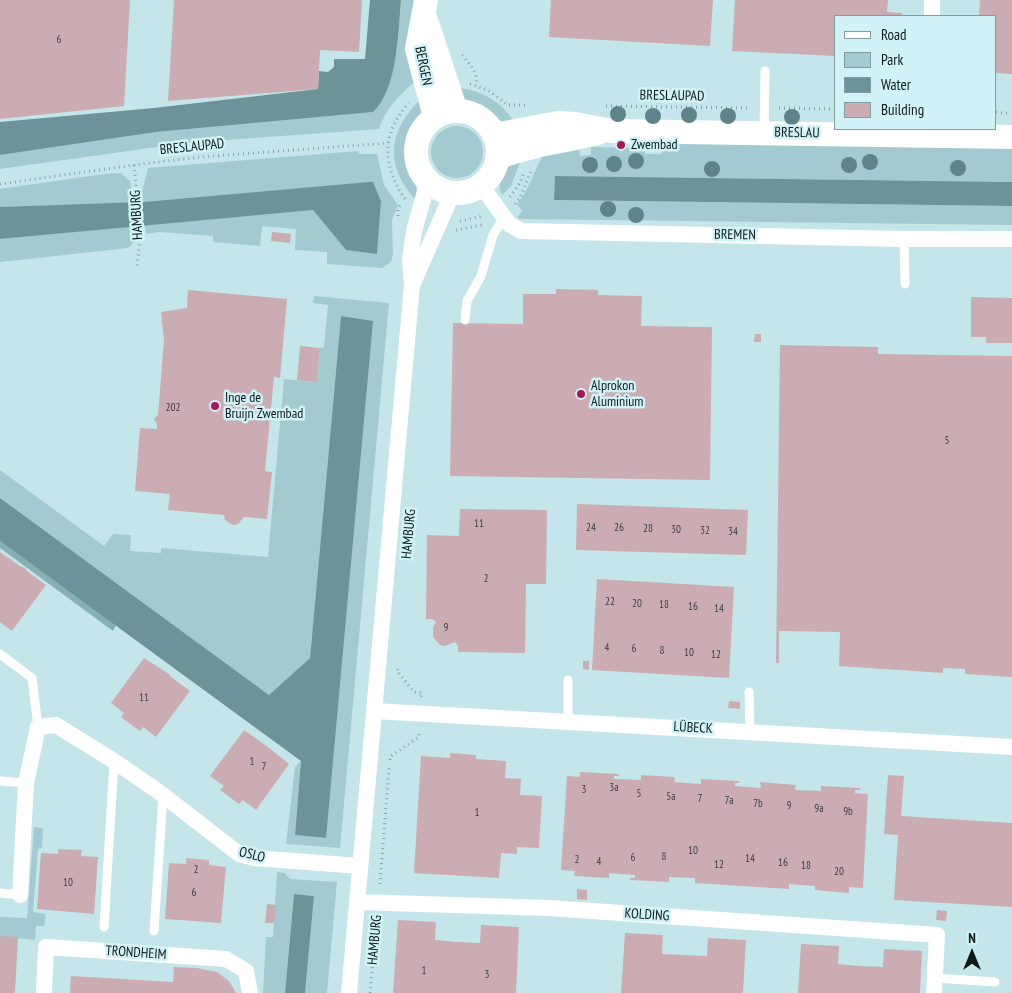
<!DOCTYPE html>
<meta charset="utf-8">
<style>
body{margin:0}
#map{position:relative;width:1012px;height:993px;overflow:hidden;background:#c4e6eb;font-family:"PT Sans Narrow",sans-serif}
canvas{display:block}
.legend{position:absolute;left:834px;top:15px;width:162px;height:115px;box-sizing:border-box;background:#d1f3f8;border:1px solid #829ca0;margin:0;padding:6px 9px;list-style:none;font-size:15px;color:#0c191b}
.legend li{display:flex;align-items:center;gap:10px;height:25px}
.legend b{width:25px;border:1px solid #829ca0}
.north{position:absolute;left:947px;top:928px;width:50px;height:50px;-webkit-text-stroke:4px #d1f3f8;paint-order:stroke;rotate:0deg;font-size:14px;font-weight:700;line-height:20px;text-align:center;color:#0c191b}
.north::after{content:'';display:block;margin:auto;width:18px;height:22px;background:#0c191b;clip-path:polygon(50% 0,100% 100%,50% 72%,0 100%)}
</style>
<div id="map">
<canvas width="1012" height="993"></canvas>
<ul class="legend">
<li><b style="height:6px;background:#fff"></b>Road</li>
<li><b style="height:14px;background:#a3cad0"></b>Park</li>
<li><b style="height:14px;background:#6c9399"></b>Water</li>
<li><b style="height:14px;background:#caacb2"></b>Building</li>
</ul>
<div class="north">N</div>
</div>
<script>
const g = document.querySelector('canvas').getContext('2d');
g.lineJoin = 'round';
function paint(path, color) {
  g.fillStyle = color;
  g.fill(path, 'evenodd');
}
function stroke(path, color, width, dash) {
  g.strokeStyle = color;
  g.lineWidth = width;
  g.lineCap = dash ? 'butt' : 'round';
  g.setLineDash(dash || []);
  g.stroke(path);
}
function label(font, color, halo, rows, align = 'center') {
  g.font = font + ' "PT Sans Narrow",sans-serif';
  g.lineWidth = 5;
  g.setLineDash([]);
  g.textBaseline = 'middle';
  g.strokeStyle = halo;
  g.fillStyle = color;
  for (const [text, x, y, turn = 0] of rows) {
    g.save();
    g.translate(x, y);
    g.rotate((+turn || 0) * Math.PI / 180);
    g.textAlign = isNaN(turn) ? turn : align;
    if (halo) g.strokeText(text, 0, 0);
    g.fillText(text, 0, 0);
    g.restore();
  }
}
paint(new Path2D(`
 M401 0H414L410 71 414 82C399 95 385 110 379 129L185 143 0 169V155L156 132 373 112 397 51Z
 M460 88C483 91 501 102 514 121L504 122 493 118 468 101 463 97Z
 M422 98 423 115 412 133 408 154 416 181 417 197 415 199C383 164 389 129 422 98Z
 M431 152a26 26 0 1 1 52 0a26 26 0 1 1-52 0Z
 M676 142 1012 146V182L555 176 554 200 1012 206V225L521 219 517 218 522 211 517 204C529 190 533 173 542 157L579 150 580 156 591 155V147L645 148V154H662V148L675 149Z
 M358 151 359 154H377L384 185 398 205 392 220 393 255 391 262 382 268 327 264V252L295 250 296 229 262 226 260 246 213 242V236L159 232 146 234 145 225 313 210 346 250 377 253 381 201 373 182 143 202 142 192 148 168Z
 M521 160 511 186 502 195C495 176 504 167 521 160Z
 M121 173 130 181 133 203 0 207V189L104 174Z
 M136 226 134 242 128 248 0 262V239Z
 M314 296 389 303 340 848 286 844 295 767 301 761 295 835 325 838 341 316 310 658 269 695 0 498V470L104 546 113 534 131 535 130 551 161 553V548L268 557 284 379 317 382 320 348 324 347 328 305 313 303Z
 M34 827 43 828 42 848 38 849 33 912 46 914 44 926H36L35 940 0 936V917L27 918Z
 M277 872 285 873 290 879 337 882 327 993H305L314 896 294 894 285 993H263L266 937H273Z`), '#a3cad0');
paint(new Path2D(`
 M0 541 116 625 113 631 0 548Z`), '#87b0b6');
paint(new Path2D(`
 M370 0H401C398 33 398 88 373 112L156 132 0 155V122L154 108 318 89 319 71 328 72 334 67V59H365Z
 M555 176 1012 182V206L554 200Z
 M369 182H373L381 201 377 254 346 250 313 210 0 239V207L143 202Z
 M341 316 373 321 326 838 295 835 301 761 0 541V498L269 695 310 658Z
 M294 894 314 896 305 993H285Z`), '#6c9399');
paint(new Path2D(`
 M0 0H130L124 106 0 119Z
 M174 0H362L359 52 320 50 318 89 168 101Z
 M551 0H713L710 46 549 37Z
 M735 0H888L887 12 902 13V16H836V56L732 51Z
 M980 0H1012V74L996 73V16H979Z
 M272 232 291 234 290 243 271 241Z
 M556 289 598 290V295L642 296 641 326 712 327 710 480 450 476 453 323 523 324V294H556Z
 M188 290 287 299 280 378 274 377 265 471 272 472 267 519 244 517 238 524 233 525 225 520 224 515 168 510 170 494 135 491 140 428 157 429V424L154 419 158 415 164 340 161 312 187 308Z
 M971 297 1012 298V343H986V337H971Z
 M755 334H761V342H754Z
 M780 345 878 347V354L1012 356V677L965 674V669L943 668V673L839 666 840 632 779 631V663H776Z
 M300 346 320 348 317 382 297 380Z
 M577 504 748 510 746 555 576 550Z
 M460 509 547 510 546 584H526L525 653 458 652V646L455 642 445 646 440 645 433 637V627L436 622 432 619H426L427 535 459 536Z
 M0 552 20 566 25 568 27 571 46 585 12 631 0 622Z
 M597 579 734 587 729 678 592 670Z
 M144 658 169 674 171 677 190 691 156 737 143 727 140 731 121 717 124 713 111 703Z
 M583 661H589V670L583 669Z
 M729 701 740 702V709L728 708Z
 M244 730 268 747 289 764 256 810 243 800 239 804 220 790 224 786 210 776Z
 M450 753 476 755V759L506 761 505 778 521 779 520 795 542 796 539 848 517 847V854L501 853 499 878 414 873 421 756 450 758Z
 M580 772 619 774V776H614V779L641 780V775L675 777 674 782 701 784V779L739 781V783H735V786L761 788 760 782 796 785 795 790 821 791V786L860 788V790H855V793L868 794 863 888 849 887V893L815 890V886L789 884V889L695 883V878L669 877V882L630 880V878H635V875L609 873V878L574 876 575 871 561 870 567 776 580 777Z
 M888 775 904 776 901 816 1012 823V907L894 900 898 835 884 834Z
 M58 849 82 850 81 856 98 857 94 914 37 909 41 853 58 854Z
 M186 858 209 860V865L226 867 221 923 165 919 169 863 186 864Z
 M577 889 587 890V900L577 899Z
 M267 904 276 905 274 923H265Z
 M937 910 947 911 946 921 936 920Z
 M398 920 436 922 435 940 457 942 480 943 481 925 519 927 516 993H393Z
 M625 933 663 935 662 954 707 956 708 938 746 940 743 993H621Z
 M0 936 18 937 15 993H0Z
 M801 944 839 946 838 964 861 966 883 967 884 949 922 951 920 993H798Z
 M174 967 197 968 217 972 229 981 236 993H70L71 976 173 982Z`), '#caacb2');
stroke(new Path2D(`
 M462 55C470 65 479 72 476 85
 M470 84 488 90 508 105H525
 M606 106 750 108
 M779 108 836 109
 M996 112 1011 114
 M134 165 141 232 137 266
 M0 184 134 165 200 157 388 143
 M510 197 520 183 524 172
 M405 199C382 166 381 133 409 103
 M515 204 520 198 532 169
 M398 216V208L402 203
 M460 221 483 216
 M456 230 482 225
 M398 669 397 671 414 692 422 693 421 697
 M390 760V757L419 737V731
 M380 884 389 768
 M370 993 377 920`), '#88a3a8', 3, [1, 4]);
stroke(new Path2D(`
 M764 133 765 71
 M904 239 905 284
 M465 320 467 301 481 276 493 235 504 218
 M0 654 32 678 38 727
 M568 680V721
 M749 692 750 731
 M0 781 26 783
 M0 893 20 895
 M104 927 114 761
 M154 931 163 796
 M935 978 995 982`), '#fff', 9);
stroke(new Path2D(`
 M932 16V0
 M481 185 509 224 521 231 904 239H1012
 M413 283 453 192
 M374 711 1012 747
 M20 895 26 783 38 727 56 725 114 761 159 792 239 854 254 858 360 866
 M357 902 549 908 937 935 934 993
 M44 993 46 947 226 959 246 971 250 993
 M349 993 412 285 410 259 414 231 428 181`), '#fff', 16);
stroke(new Path2D(`
 M426 0 417 49 435 117
 M424 14 456 111
 M416 152a41 41 0 1 1 82 0a41 41 0 1 1-82 0Z
 M494 135 558 123 575 124 612 131 1012 137
 M497 157 540 145 598 133`), '#fff', 24);
g.fillStyle = '#5e8489';
for (const [x, y] of [
 [618,114],
 [689,115],
 [653,116],
 [728,116],
 [792,117],
 [636,161],
 [870,162],
 [614,164],
 [590,165],
 [849,165],
 [958,168],
 [712,169],
 [608,209],
 [636,215]
]) {
  g.beginPath();
  g.arc(x, y, 8, 0, 2 * Math.PI);
  g.fill();
}
for (const [x, y, r, color] of [
 [621,145,5,"#a91854"],
 [581,394,5,"#a91854"],
 [215,406,5,"#a91854"]
]) {
  const dot = new Path2D();
  dot.arc(x, y, r, 0, 2 * Math.PI);
  g.fillStyle = color;
  g.fill(dot);
  stroke(dot, '#d1f3f8', 2);
}
label('11px', '#3c3e41', null, [
 ["6",59,40],
 ["202",173,408],
 ["5",947,441],
 ["11",479,524],
 ["24",591,528],
 ["26",619,528],
 ["28",648,529],
 ["30",676,530],
 ["32",705,531],
 ["34",733,532],
 ["2",486,579],
 ["22",610,602],
 ["20",637,604],
 ["18",664,605],
 ["16",693,607],
 ["14",719,609],
 ["9",446,628],
 ["4",607,648],
 ["6",634,649],
 ["8",662,651],
 ["10",689,653],
 ["12",716,655],
 ["11",144,698],
 ["1",252,762],
 ["7",264,767],
 ["3a",614,788],
 ["3",584,790],
 ["5",639,794],
 ["5a",671,797],
 ["7",700,799],
 ["7a",729,801],
 ["7b",758,804],
 ["9",789,806],
 ["9a",819,809],
 ["9b",848,812],
 ["1",477,813],
 ["10",693,851],
 ["8",664,857],
 ["6",633,858],
 ["14",750,859],
 ["2",577,860],
 ["4",599,862],
 ["16",783,863],
 ["12",719,865],
 ["18",806,866],
 ["2",196,870],
 ["20",839,872],
 ["10",68,883],
 ["6",194,893],
 ["1",424,971],
 ["3",487,975]
]);
label('14px', '#0c191b', '#d1f3f8', [
 ["BERGEN",423,66,79],
 ["BRESLAUPAD",672,96,1],
 ["BRESLAU",797,133,1],
 ["BRESLAUPAD",192,147,-6],
 ["HAMBURG",137,215,-93],
 ["BREMEN",735,235,1],
 ["HAMBURG",409,534,-85],
 ["LÜBECK",693,728,3],
 ["OSLO",252,855,14],
 ["KOLDING",647,915,4],
 ["HAMBURG",375,940,-85],
 ["TRONDHEIM",136,953,4]
]);
label('14px', '#0c191b', '#d1f3f8', [
 ["Zwembad",631,145],
 ["Alprokon",591,386],
 ["Aluminium",591,402],
 ["Inge de",225,398],
 ["Bruijn Zwembad",225,414]
], 'left');
</script>
